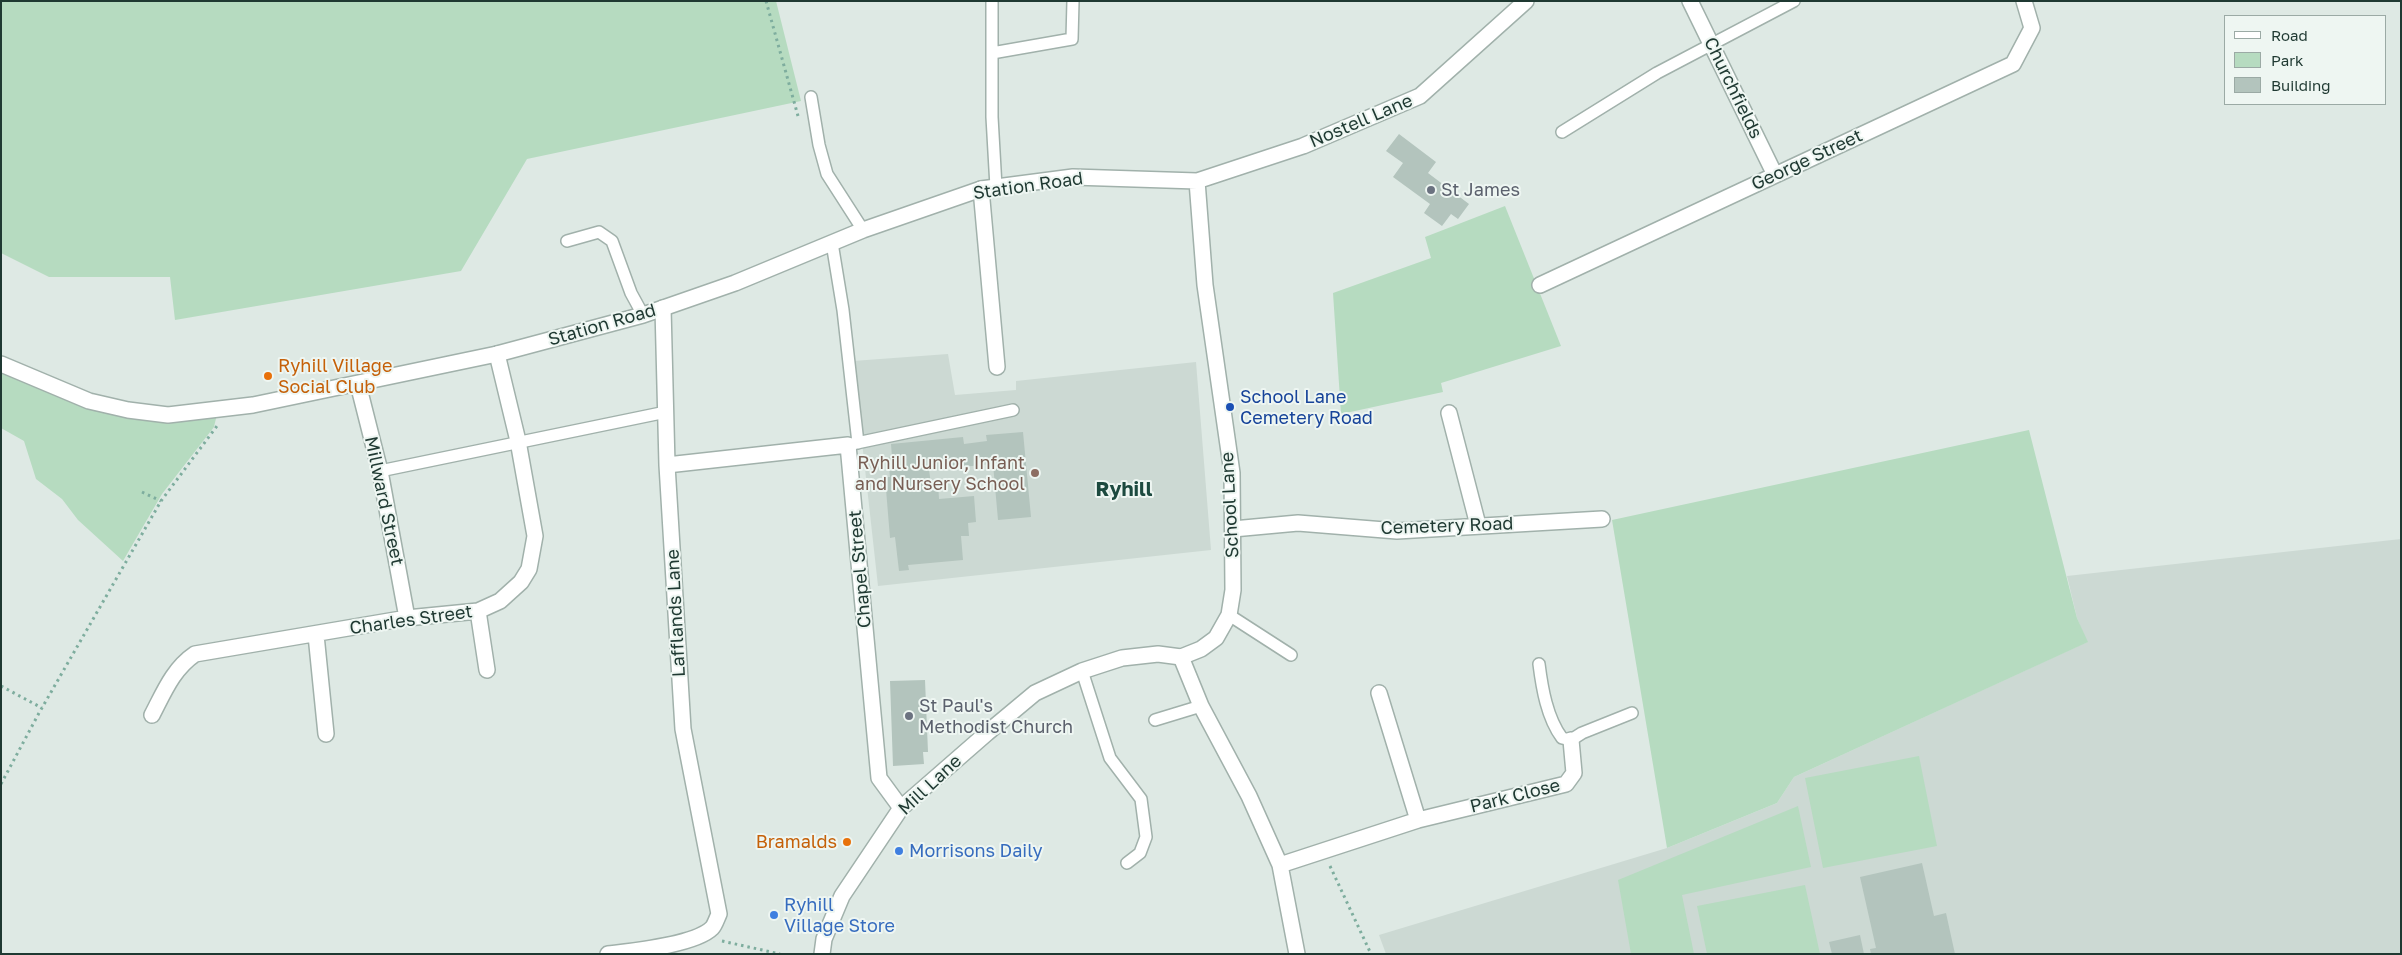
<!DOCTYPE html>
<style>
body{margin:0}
#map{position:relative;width:2402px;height:955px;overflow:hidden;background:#dee9e4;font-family:"Golos Text",sans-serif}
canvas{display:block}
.frame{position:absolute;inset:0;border:2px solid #1f3932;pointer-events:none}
.legend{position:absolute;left:2224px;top:15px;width:162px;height:90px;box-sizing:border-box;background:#eef6f2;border:1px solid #9baaa5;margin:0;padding:6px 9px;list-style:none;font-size:15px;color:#1f3932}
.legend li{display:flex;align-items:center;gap:10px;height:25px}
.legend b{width:25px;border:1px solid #9baaa5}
</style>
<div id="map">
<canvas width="2402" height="955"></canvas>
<div class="frame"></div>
<ul class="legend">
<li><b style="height:6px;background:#fff"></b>Road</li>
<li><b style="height:14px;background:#b6dbc0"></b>Park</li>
<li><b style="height:14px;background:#b3c4bd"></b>Building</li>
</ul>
</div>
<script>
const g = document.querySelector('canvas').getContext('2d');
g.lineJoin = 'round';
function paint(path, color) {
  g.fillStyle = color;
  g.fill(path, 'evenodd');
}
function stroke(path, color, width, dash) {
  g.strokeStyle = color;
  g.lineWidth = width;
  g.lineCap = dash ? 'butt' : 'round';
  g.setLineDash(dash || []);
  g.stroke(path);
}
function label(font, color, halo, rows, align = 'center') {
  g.font = font + ' "Golos Text",sans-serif';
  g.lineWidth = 4;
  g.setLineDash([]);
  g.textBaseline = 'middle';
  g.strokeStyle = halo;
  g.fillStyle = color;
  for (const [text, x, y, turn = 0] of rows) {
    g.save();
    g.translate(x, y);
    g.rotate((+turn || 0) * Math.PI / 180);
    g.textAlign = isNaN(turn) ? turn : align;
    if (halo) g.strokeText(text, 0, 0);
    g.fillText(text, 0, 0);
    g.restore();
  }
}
paint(new Path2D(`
 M948 354 955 395 1016 390V381L1196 362 1211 550 878 586 853 361Z
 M2401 539V954H1386L1379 935 1667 848 1777 803 1794 777 2087 642 2077 618 2067 576Z`), '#ccd9d3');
paint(new Path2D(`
 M1 1H776L801 101 527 159 461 271 175 320 170 277H49L1 253Z
 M1505 206 1561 346 1441 383 1443 392 1341 414 1333 293 1431 258 1425 237Z
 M1 367 90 405 217 414 214 427 162 494 123 561 78 520 62 499 36 479 24 441 1 428Z
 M2029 430 2077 618 2088 642 1794 777 1777 803 1667 848 1612 520Z
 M1919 756 1937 846 1823 868 1805 778Z
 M1798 806 1811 867 1682 895 1694 954H1631L1618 880Z
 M1805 885 1820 954H1707L1697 906Z`), '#b6dbc0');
paint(new Path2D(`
 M1399 134 1436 162 1428 173 1469 204 1458 219 1451 214 1442 226 1424 213 1430 204 1393 177 1403 163 1386 151Z
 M1023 432 1031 517 998 520 993 464 929 470 931 484 938 483 939 499 974 496 976 522 968 523 969 536H961L963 560 908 565 909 570 899 571 895 537 890 538 885 477H890L888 458 892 457 891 444 963 437 964 444 987 441 986 435Z
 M925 680 928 752H923L924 764 893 766 890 681Z
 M1922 863 1934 916 1946 913 1955 954H1871L1870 949 1876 948 1860 877Z
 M1860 935 1864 954H1832L1829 942Z`), '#b3c4bd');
const service = new Path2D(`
 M992 1V117L996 187
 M992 53 1072 39 1073 1
 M811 97 819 145 827 174 863 230
 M1562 132 1657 73 1794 1
 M567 241 599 232 612 241 631 293 643 315
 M832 243 843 310 858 443
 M852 444 1013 410
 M380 471 666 412
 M1229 615 1291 655
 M1539 664C1542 688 1547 718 1562 738L1571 740 1582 733 1632 713
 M1082 671 1110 758 1141 799 1146 837 1140 853 1127 863
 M1155 720 1201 706`);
const minor = new Path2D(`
 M1690 1 1775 175
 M981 189 997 367
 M1540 285 2013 64 2032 28 2024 1
 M358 384 380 471 407 618
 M1449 413 1478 525
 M667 465 848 445 879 778 901 808
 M1233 529 1298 523 1397 531 1602 519
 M478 611 487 670
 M316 635 326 734
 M1181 657 1201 706 1249 796 1280 865 1297 954
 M1379 693 1418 820
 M152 715C164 692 173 669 195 654L407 618 478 611 500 601 521 582 529 569 535 536 518 441 497 354
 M1280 865 1418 820 1566 784 1574 773 1571 740
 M608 954C632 951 695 945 712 928 715 925 717 918 719 914L683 729 667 465 663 308`);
const tertiary = new Path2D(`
 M1 364 89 401 128 410 168 415 253 405 497 354 643 315 735 283 863 230 981 189 1073 177 1197 181 1303 146 1420 96 1526 1
 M822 954 824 939 842 896 901 808 987 733 1035 693 1082 671 1122 658 1158 654 1181 657 1201 649 1216 638 1229 615 1233 590 1232 473 1205 285 1197 181`);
stroke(service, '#a1b1ab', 14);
stroke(minor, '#a1b1ab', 18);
stroke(tertiary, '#a1b1ab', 18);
stroke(new Path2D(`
 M766 1 798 116
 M142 492 161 501
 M1 686 42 708
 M1 784 39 713 161 501 217 426
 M1330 866 1371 954
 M722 941 780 954`), '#7ead9e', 3, [2.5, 4]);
stroke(service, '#fff', 11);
stroke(minor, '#fff', 15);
stroke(tertiary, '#fff', 15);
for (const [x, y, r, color] of [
 [1431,190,5,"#6b7280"],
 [268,376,5,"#e8710a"],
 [1230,407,5,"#1a4fb4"],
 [1035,473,5,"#8d6e63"],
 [909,716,5,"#6b7280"],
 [847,842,5,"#e8710a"],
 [899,851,5,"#3f7fe0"],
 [774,915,5,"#3f7fe0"]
]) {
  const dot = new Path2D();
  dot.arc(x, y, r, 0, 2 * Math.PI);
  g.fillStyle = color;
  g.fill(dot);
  stroke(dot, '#eef6f2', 2);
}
label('18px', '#1f3932', '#eef6f2', [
 ["Churchfields",1733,88,64],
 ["Nostell Lane",1361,121,-23],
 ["George Street",1807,160,-25],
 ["Station Road",1028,186,-8],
 ["Station Road",602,325,-16],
 ["Millward Street",384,501,78],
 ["School Lane",1230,505,-93],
 ["Cemetery Road",1447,526,-2],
 ["Chapel Street",860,569,-95],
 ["Lafflands Lane",676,613,-93],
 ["Charles Street",411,620,-8],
 ["Mill Lane",930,785,-43],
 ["Park Close",1515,796,-14]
]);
label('18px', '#5b616d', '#eef6f2', [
 ["St James",1441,190],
 ["St Paul's",919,706],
 ["Methodist Church",919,727]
], 'left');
label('18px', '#c56008', '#eef6f2', [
 ["Ryhill Village",278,366],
 ["Social Club",278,387],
 ["Bramalds",837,842,"right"]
], 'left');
label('18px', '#164399', '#eef6f2', [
 ["School Lane",1240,397],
 ["Cemetery Road",1240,418]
], 'left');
label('18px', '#785e54', '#eef6f2', [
 ["Ryhill Junior, Infant",1025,463],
 ["and Nursery School",1025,484]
], 'right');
label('18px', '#366cbe', '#eef6f2', [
 ["Morrisons Daily",909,851],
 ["Ryhill",784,905],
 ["Village Store",784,926]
], 'left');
label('bold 20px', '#1c4a3f', '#eef6f2', [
 ["Ryhill",1124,490]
]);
</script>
